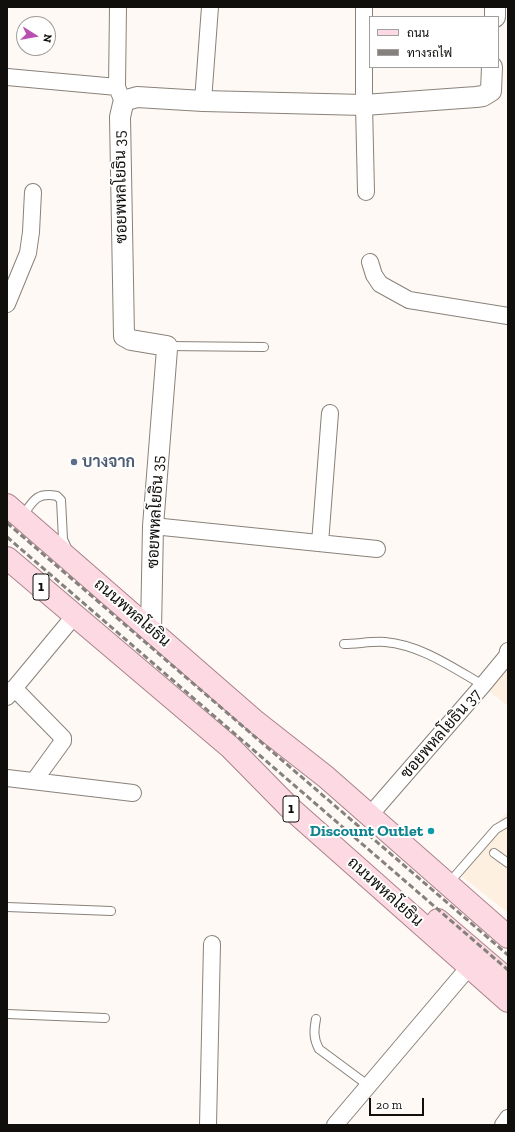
<!DOCTYPE html>
<meta charset="utf-8">
<style>
body{margin:0}
#map{position:relative;width:515px;height:1132px;overflow:hidden;background:#fef9f4;font-family:"Zilla Slab",Sarabun,serif}
canvas{display:block}
.frame{position:absolute;inset:0;border:8px solid #110f0c;pointer-events:none}
.legend{position:absolute;left:369px;top:16px;width:130px;height:52px;box-sizing:border-box;background:#fff;border:1px solid #a09f9e;margin:0;padding:5px 7px;list-style:none;font-size:12px;color:#110f0c}
.legend li{display:flex;align-items:center;gap:8px;height:20px}
.legend b{width:20px;border:1px solid #a09f9e}
.north{position:absolute;left:16px;top:16px;width:40px;height:40px;box-sizing:border-box;background:#fff;border:1px solid #a09f9e;border-radius:50%;rotate:101deg;font-size:11px;font-weight:700;line-height:16px;text-align:center;color:#110f0c}
.north::after{content:'';display:block;margin:auto;width:14px;height:18px;background:#b94fb1;clip-path:polygon(50% 0,100% 100%,50% 72%,0 100%)}
.scale{position:absolute;left:369px;top:1098px;width:55px;height:18px;box-sizing:border-box;border:2px solid #110f0c;border-top:0;padding-left:5px;font-size:12px;line-height:14px;white-space:nowrap;color:#110f0c;-webkit-text-stroke:3px #fff;paint-order:stroke}
</style>
<div id="map">
<canvas width="515" height="1132"></canvas>
<div class="frame"></div>
<ul class="legend">
<li><b style="height:5px;background:#fdd9e3"></b>ถนน</li>
<li><b style="height:5px;background:#85817d"></b>ทางรถไฟ</li>
</ul>
<div class="north">N</div>
<div class="scale">20 m</div>
</div>
<script>
const g = document.querySelector('canvas').getContext('2d');
g.lineJoin = 'round';
function paint(path, color) {
  g.fillStyle = color;
  g.fill(path, 'evenodd');
}
function stroke(path, color, width, dash) {
  g.strokeStyle = color;
  g.lineWidth = width;
  g.lineCap = dash ? 'butt' : 'round';
  g.setLineDash(dash || []);
  g.stroke(path);
}
function label(font, color, halo, rows, align = 'center') {
  g.font = font + ' "Zilla Slab",Sarabun,serif';
  g.lineWidth = 4;
  g.setLineDash([]);
  g.textBaseline = 'middle';
  g.strokeStyle = halo;
  g.fillStyle = color;
  for (const [text, x, y, turn = 0] of rows) {
    g.save();
    g.translate(x, y);
    g.rotate((+turn || 0) * Math.PI / 180);
    g.textAlign = isNaN(turn) ? turn : align;
    if (halo) g.strokeText(text, 0, 0);
    g.fillText(text, 0, 0);
    g.restore();
  }
}
paint(new Path2D(`
 M508 667V706L489 691Z
 M508 811V913L454 870Z`), '#fdf0e1');
const service = new Path2D(`
 M167 346 264 347
 M22 517C33 501 36 492 57 496L61 500 63 539 67 548
 M344 644C357 644 372 641 385 642 421 645 453 668 483 685
 M494 853 508 863
 M448 884 496 829 508 822
 M7 907 111 911
 M7 1014 105 1018
 M316 1019C314 1030 313 1038 319 1049L369 1086`);
const minor = new Path2D(`
 M118 7 117 87 121 97
 M364 7V105L366 192
 M7 77 117 87
 M203 101 210 7
 M370 262 374 275 380 284 409 300 508 316
 M7 304 28 253 31 232 33 192
 M153 526 377 549
 M320 543 330 413
 M14 688 63 738V741L34 781
 M7 697 75 615
 M7 778 133 793
 M370 815 483 685 507 656 508 651
 M208 1125 212 944
 M335 1125 469 967
 M503 1125 508 1118`);
const tertiary = new Path2D(`
 M495 17V7
 M151 630 153 526 167 349V346L131 340 124 336 120 117 123 104 127 100 137 97 203 101 364 105 476 97 483 96 491 91 492 67`);
const primary = new Path2D(`
 M7 505 256 722 326 777 508 937
 M7 558 230 747 289 807 508 1001
 M438 920 508 980`);
stroke(service, '#89827a', 10);
stroke(minor, '#89827a', 18);
stroke(tertiary, '#89827a', 22);
stroke(primary, '#a9828c', 24);
stroke(service, '#fff', 8);
stroke(minor, '#fff', 16);
stroke(tertiary, '#fff', 20);
stroke(primary, '#fdd9e3', 22);
stroke(new Path2D(`
 M7 523 508 955
 M7 537 508 970`), '#85817d', 3, [6, 3]);
for (const [x, y, r, color] of [
 [74,462,4,"#5c6f8a"],
 [431,831,4,"#0f9aa8"]
]) {
  const dot = new Path2D();
  dot.arc(x, y, r, 0, 2 * Math.PI);
  g.fillStyle = color;
  g.fill(dot);
  stroke(dot, '#fff', 1.5);
}
for (const [x, y, w] of [
 [41,587,16],
 [291,809,16]
]) {
  const box = new Path2D();
  box.roundRect(x - w / 2, y - 13, w, 26, 3);
  g.fillStyle = '#fff';
  g.fill(box);
  stroke(box, '#110f0c', 1);
}
label('bold 15px', '#110f0c', null, [
 ["1",41,587],
 ["1",291,809]
]);
label('16px', '#110f0c', '#fff', [
 ["ซอยพหลโยธิน 35",121,187,-91],
 ["ซอยพหลโยธิน 35",156,512,-87],
 ["ถนนพหลโยธิน",132,613,41],
 ["ซอยพหลโยธิน 37",441,734,-49],
 ["ถนนพหลโยธิน",385,892,42]
]);
label('bold 16px', '#4e5e75', '#fff', [
 ["บางจาก",82,462]
], 'left');
label('bold 16px', '#0d838f', '#fff', [
 ["Discount Outlet",423,831]
], 'right');
</script>
